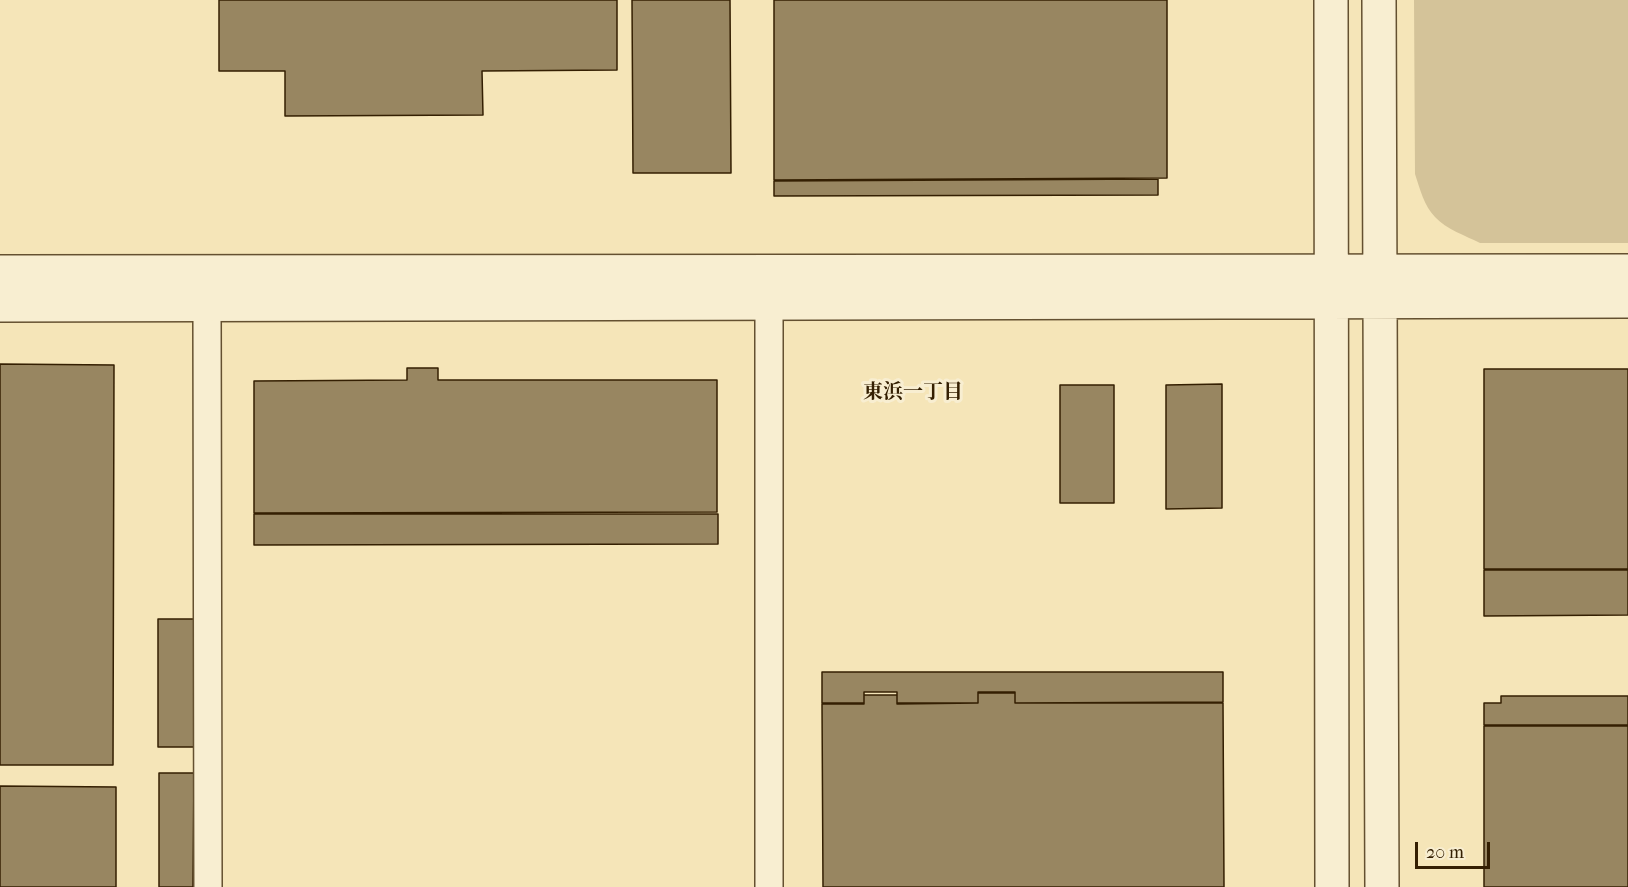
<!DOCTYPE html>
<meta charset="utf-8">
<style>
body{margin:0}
#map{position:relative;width:1628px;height:887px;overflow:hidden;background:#f5e5b8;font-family:"IM FELL French Canon",serif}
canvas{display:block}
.scale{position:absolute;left:1415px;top:842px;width:75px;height:27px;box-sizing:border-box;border:3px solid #341f02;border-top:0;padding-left:8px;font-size:18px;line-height:21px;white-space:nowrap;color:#341f02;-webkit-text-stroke:4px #f8eed1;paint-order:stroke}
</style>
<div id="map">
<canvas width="1628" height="887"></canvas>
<div class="scale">20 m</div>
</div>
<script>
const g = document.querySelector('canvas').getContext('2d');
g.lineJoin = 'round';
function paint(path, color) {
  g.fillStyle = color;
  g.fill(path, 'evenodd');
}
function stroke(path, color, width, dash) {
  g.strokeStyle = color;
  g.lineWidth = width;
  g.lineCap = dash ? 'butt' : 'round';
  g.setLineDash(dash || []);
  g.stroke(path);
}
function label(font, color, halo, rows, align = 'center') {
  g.font = font + ' "IM FELL French Canon","Noto Serif JP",serif';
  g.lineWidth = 6;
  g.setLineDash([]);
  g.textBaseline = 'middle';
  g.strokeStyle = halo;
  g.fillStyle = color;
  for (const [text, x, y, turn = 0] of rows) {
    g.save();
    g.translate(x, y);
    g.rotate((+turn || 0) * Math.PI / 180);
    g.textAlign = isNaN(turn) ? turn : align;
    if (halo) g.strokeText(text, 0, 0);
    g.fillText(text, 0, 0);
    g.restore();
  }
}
paint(new Path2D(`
 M1414 0H1628V243H1480C1466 236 1446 229 1435 217 1424 206 1420 189 1415 174Z`), '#d4c399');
const building = new Path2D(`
 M219 0H617V70L482 71 483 115 285 116V71H219Z
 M632 0H730L731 173H633Z
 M774 0H1167V178L774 180Z
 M1158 179V195L774 196V181Z
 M0 364 114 365 113 765H0Z
 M407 368H438V380H717V512L254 513V381L407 380Z
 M1484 369H1628V569H1484Z
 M1222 384V508L1166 509V385Z
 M1060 385H1114V503H1060Z
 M254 514H718V544L254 545Z
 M1484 570H1628V615L1484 616Z
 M158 619H195V747H158Z
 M822 672H1223V702L1015 703V692H978V703H897V692H864V703H822Z
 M978 693H1015V703H1223L1224 887H823L822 704H864V695H897V704L978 703Z
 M1501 696H1628V725H1484V703H1501Z
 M1484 726H1628V887H1484Z
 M159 773H194L193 887H159Z
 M0 786 116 787V887H0Z`);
paint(building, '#988661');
stroke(building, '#341f02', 1.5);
const minor = new Path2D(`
 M769 303V887
 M207 304 208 887`);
const tertiary = new Path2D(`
 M1331 0 1332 887
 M1379 0 1382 887
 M0 272 1628 271
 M0 305 1628 301`);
stroke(minor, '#645030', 30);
stroke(tertiary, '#645030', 36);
stroke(minor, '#f8eed1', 27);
stroke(tertiary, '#f8eed1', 33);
label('bold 20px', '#341f02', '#f8eed1', [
 ["東浜一丁目",913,393]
]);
</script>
